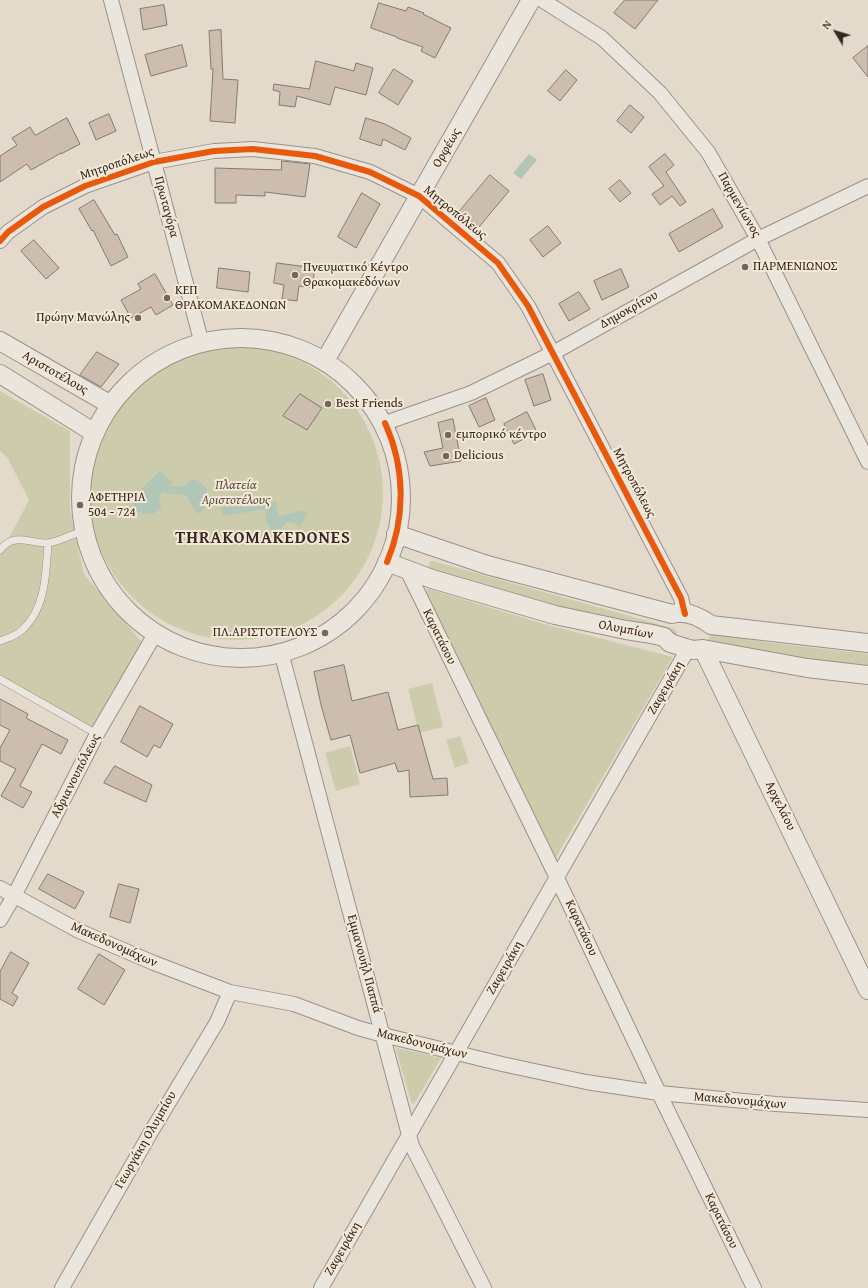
<!DOCTYPE html>
<meta charset="utf-8">
<style>
body{margin:0}
#map{position:relative;width:868px;height:1288px;overflow:hidden;background:#e4dacc;font-family:"Gentium Book Plus",serif}
canvas{display:block}
.north{position:absolute;left:816px;top:12px;width:40px;height:40px;-webkit-text-stroke:3px #f4e9d7;paint-order:stroke;rotate:308deg;font-size:11px;font-weight:700;line-height:16px;text-align:center;color:#382721}
.north::after{content:'';display:block;margin:auto;width:14px;height:18px;background:#382721;clip-path:polygon(50% 0,100% 100%,50% 72%,0 100%)}
</style>
<div id="map">
<canvas width="868" height="1288"></canvas>
<div class="north">N</div>
</div>
<script>
const g = document.querySelector('canvas').getContext('2d');
g.lineJoin = 'round';
function paint(path, color) {
  g.fillStyle = color;
  g.fill(path, 'evenodd');
}
function stroke(path, color, width, dash) {
  g.strokeStyle = color;
  g.lineWidth = width;
  g.lineCap = dash ? 'butt' : 'round';
  g.setLineDash(dash || []);
  g.stroke(path);
}
function label(font, color, halo, rows, align = 'center') {
  g.font = font + ' "Gentium Book Plus",serif';
  g.lineWidth = 4;
  g.setLineDash([]);
  g.textBaseline = 'middle';
  g.strokeStyle = halo;
  g.fillStyle = color;
  for (const [text, x, y, turn = 0] of rows) {
    g.save();
    g.translate(x, y);
    g.rotate((+turn || 0) * Math.PI / 180);
    g.textAlign = isNaN(turn) ? turn : align;
    if (halo) g.strokeText(text, 0, 0);
    g.fillText(text, 0, 0);
    g.restore();
  }
}
paint(new Path2D(`
 M89 493a147 147 0 1 1 294 0a147 147 0 1 1-294 0Z
 M0 391 70 431V511L84 574 145 646 95 729 0 675V555L29 500 8 459 0 451Z
 M433 561 672 628 677 632 675 642 425 577 430 562Z
 M427 589H429L544 624 673 657 556 857H554L455 656 426 593Z
 M713 630 763 642 868 654V678L703 649Z
 M432 683 443 727 419 733 408 689Z
 M460 736 469 763 455 768 446 740Z
 M350 746 360 784 336 791 325 753Z
 M397 1048 441 1058 414 1104 411 1102 396 1050Z`), '#ccccac');
paint(new Path2D(`
 M529 154 537 160 521 179 513 173Z
 M160 471 173 483 170 486H184L191 480H197L207 488V497L202 513H197C192 508 191 501 186 495L162 493 159 498 161 509C153 515 146 516 136 511L133 504 136 496 142 495 141 489Z
 M276 501 278 516 301 511 308 512 300 527 293 522H287L280 529 272 530 265 521 266 509 222 516 221 507 261 506Z`), '#b1c6b6');
const building = new Path2D(`
 M625 0H658L635 29 614 13Z
 M379 3 406 11 408 7 424 13 423 14 451 28 435 58 421 51 423 47 397 38V37L371 28Z
 M164 5 167 25 143 30 140 9Z
 M221 30 223 79 238 80 235 123 210 121 213 69H211L209 31Z
 M182 45 187 66 151 76 145 55Z
 M868 46V77L853 58Z
 M316 61 354 71 356 63 373 68 366 95 335 87 330 105 297 96 295 107 279 105 280 92 273 90 274 84 309 89Z
 M394 69 413 81 398 105 379 93Z
 M566 70 577 80 560 101 548 91Z
 M630 105 644 117 631 133 617 121Z
 M109 114 116 131 96 140 89 123Z
 M67 118 80 144 61 154V153L31 170 27 164 0 182V156L17 145 12 138 30 127 35 135Z
 M366 118 385 124 411 138 405 150 383 139 381 146 360 139Z
 M665 154 674 165 666 172 686 202 680 206 672 196 660 205 652 194 664 186 649 167Z
 M282 161 310 164 305 197 265 192V196L236 195V203H215V168L281 170Z
 M490 175 509 191 479 227 459 212Z
 M620 180 631 193 620 202 609 189Z
 M362 193 380 204 356 248 338 237Z
 M94 200 115 235 117 234 128 257 111 266 93 230 92 231 79 209Z
 M713 209 723 227 679 252 669 234Z
 M548 226 561 243 543 257 530 240Z
 M34 240 59 268 46 279 21 251Z
 M277 263 315 268 312 288 299 286 297 301 282 299 284 285 274 283Z
 M219 268 250 272 248 292 217 288Z
 M621 269 629 287 602 300 594 281Z
 M155 274 173 305 156 315 151 307 131 318 121 300 141 289 138 284Z
 M579 292 590 309 569 321 559 304Z
 M97 352 119 364 101 387 80 375Z
 M543 374 551 400 534 406 525 380Z
 M300 394 322 408 307 430 283 416Z
 M486 398 495 420 479 427 469 406Z
 M527 412 537 432 514 444 504 424Z
 M453 419 461 461 430 466 424 452 443 448 438 423Z
 M344 665 352 701 388 692 398 730 418 725 433 779 447 778 448 795 410 797 409 770 398 772 395 763 360 773 350 735 331 740 321 705 314 672Z
 M0 699 28 714 26 718 68 740 61 754 42 744 20 786 32 792 23 808 1 796 16 769 0 761V748L10 730 0 725Z
 M140 706 173 724 160 748 154 745 147 757 121 742Z
 M115 766 152 785 146 802 104 783Z
 M48 874 84 892 75 909 39 889Z
 M119 884 139 889 130 923 110 917Z
 M11 952 29 963 12 993 18 997 13 1006 0 999V972Z
 M99 954 125 970 104 1005 78 989Z`);
paint(building, '#ccbdaf');
stroke(building, '#827a72', 1);
const service = new Path2D(`
 M0 550C15 532 27 543 47 543 55 543 74 534 82 531
 M0 641C8 638 16 636 22 630 46 609 46 572 48 543
 M0 679 97 734`);
const minor = new Path2D(`
 M111 0 202 344
 M542 0 602 38 660 93 708 152 758 239 868 462
 M0 241 8 232 43 207 85 186 154 162 214 151 253 149 315 156 370 172 419 196 498 263 528 306 681 598 685 614
 M385 423 471 393 553 353 758 239 868 186
 M407 570 557 878 659 1093 754 1288
 M281 652 409 1135 412 1146 484 1288
 M0 888 79 931 154 963 230 992 294 1004 358 1028 383 1035 502 1064 586 1082 659 1093 776 1104 868 1110
 M0 920 14 896 97 734 155 634
 M62 1288 151 1132 217 1022 230 992
 M321 1288 688 649`);
const tertiary = new Path2D(`
 M81 498a160 160 0 1 1 320 0a160 160 0 1 1-320 0Z
 M0 341 111 405
 M326 359 531 0
 M0 374 93 432
 M396 534 487 565 672 614C686 610 700 617 711 625L868 643
 M387 562 432 579 555 615 626 630 652 634 664 637 670 643 693 650 703 649 807 668 868 675
 M703 649 868 990`);
stroke(service, '#9a9189', 8);
stroke(minor, '#9a9189', 16);
stroke(tertiary, '#9a9189', 20);
stroke(service, '#eae5dd', 7);
stroke(minor, '#eae5dd', 14);
stroke(tertiary, '#eae5dd', 18);
stroke(new Path2D(`
 M0 241 8 232 43 207 85 186 154 162 214 151 253 149 315 156 370 172 419 196 498 263 528 306 681 598 685 614
 M385 423C405 467 406 517 387 562`), '#e8590c', 6);
for (const [x, y, r, color] of [
 [745,267,4,"#74665d"],
 [295,275,4,"#74665d"],
 [167,298,4,"#74665d"],
 [138,318,4,"#74665d"],
 [328,404,4,"#74665d"],
 [448,435,4,"#74665d"],
 [446,456,4,"#74665d"],
 [80,505,4,"#74665d"],
 [325,633,4,"#74665d"]
]) {
  const dot = new Path2D();
  dot.arc(x, y, r, 0, 2 * Math.PI);
  g.fillStyle = color;
  g.fill(dot);
  stroke(dot, '#f4e9d7', 1.5);
}
label('13px', '#382721', '#f4e9d7', [
 ["Ορφέως",447,148,-60],
 ["Μητροπόλεως",117,164,-19],
 ["Παρμενίωνος",739,205,60],
 ["Πρωταγόρα",166,207,75],
 ["Μητροπόλεως",455,213,39],
 ["Δημοκρίτου",629,310,-29],
 ["Αριστοτέλους",55,373,30],
 ["Μητροπόλεως",634,483,62],
 ["Ολυμπίων",626,630,11],
 ["Καρατάσου",439,637,64],
 ["Ζαφειράκη",666,688,-60],
 ["Αδριανουπόλεως",76,776,-63],
 ["Αρχελάου",780,806,64],
 ["Καρατάσου",581,928,65],
 ["Μακεδονομάχων",114,945,24],
 ["Εμμανουήλ Παππά",364,964,75],
 ["Ζαφειράκη",505,968,-60],
 ["Μακεδονομάχων",422,1044,14],
 ["Μακεδονομάχων",740,1101,5],
 ["Γεωργάκη Ολυμπίου",146,1140,-60],
 ["Καρατάσου",721,1221,64],
 ["Ζαφειράκη",343,1249,-60]
]);
label('13px', '#382721', '#f4e9d7', [
 ["ΠΑΡΜΕΝΙΩΝΟΣ",753,267],
 ["Πνευματικό Κέντρο",303,268],
 ["Θρακομακεδόνων",303,283],
 ["ΚΕΠ",175,291],
 ["ΘΡΑΚΟΜΑΚΕΔΟΝΩΝ",175,306],
 ["Πρώην Μανώλης",130,318,"right"],
 ["Best Friends",336,404],
 ["εμπορικό κέντρο",456,435],
 ["Delicious",454,456],
 ["ΑΦΕΤΗΡΙΑ",88,498],
 ["504 - 724",88,513],
 ["ΠΛ.ΑΡΙΣΤΟΤΕΛΟΥΣ",317,633,"right"]
], 'left');
label('italic 13px', '#584d3d', '#f4e9d7', [
 ["Πλατεία",236,486],
 ["Αριστοτέλους",236,501]
]);
g.letterSpacing = '1px';
label('bold 17px', '#382721', '#f4e9d7', [
 ["THRAKOMAKEDONES",263,539]
]);
g.letterSpacing = '0px';
</script>
